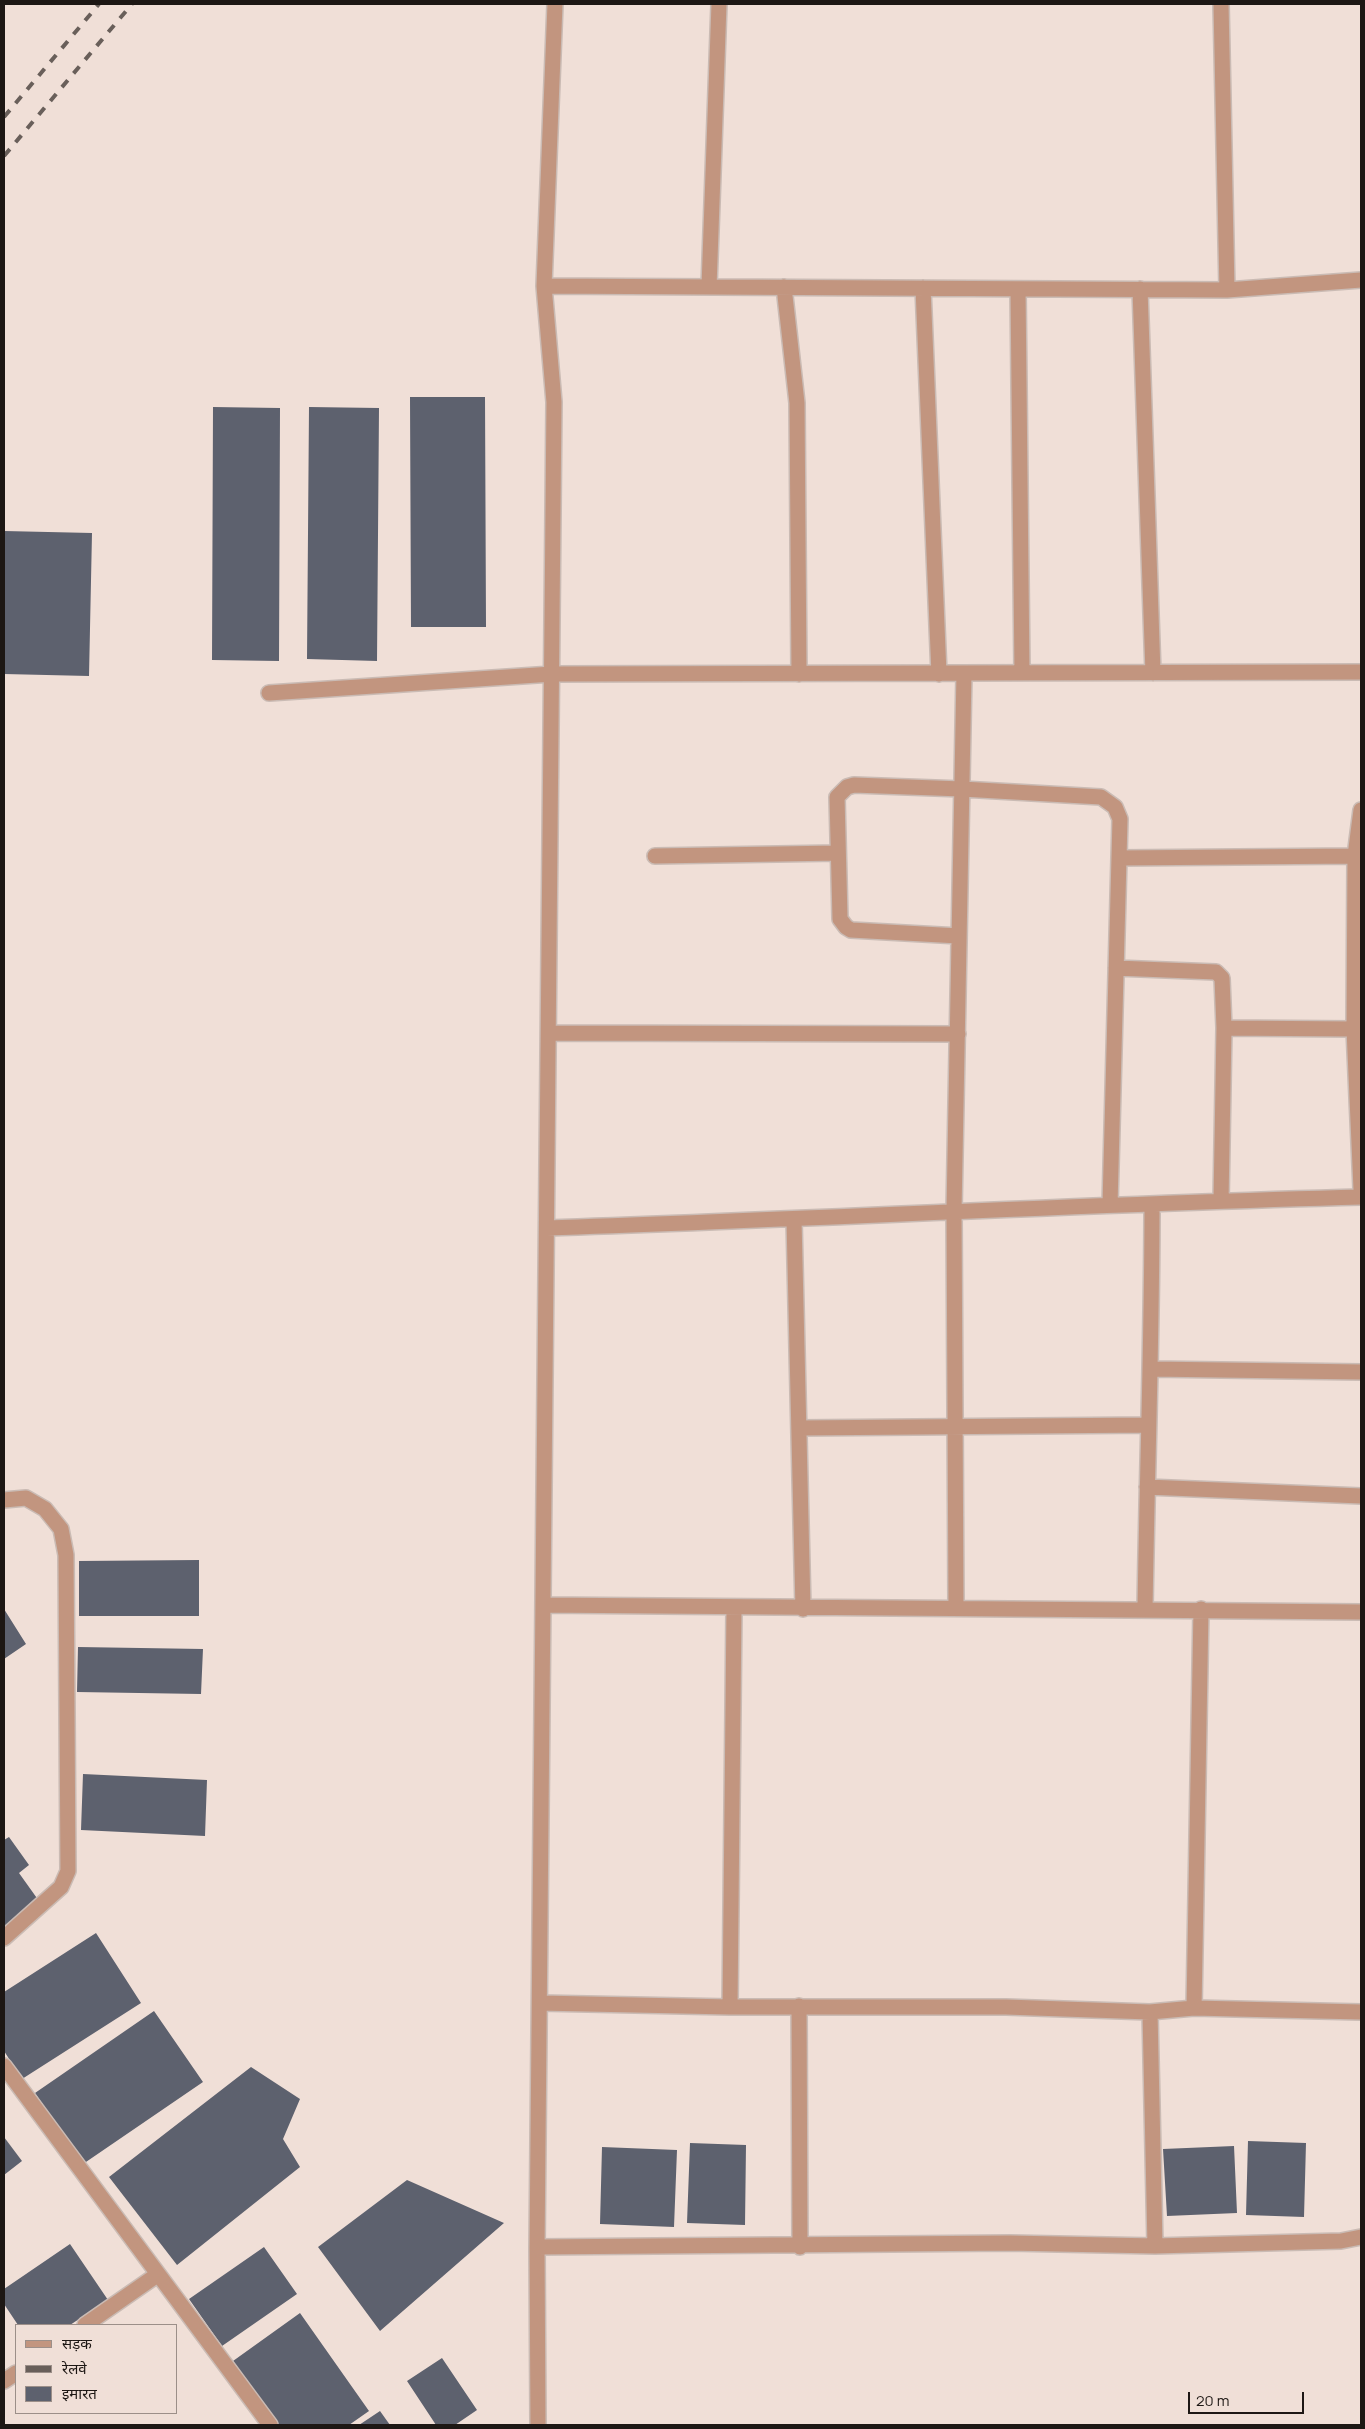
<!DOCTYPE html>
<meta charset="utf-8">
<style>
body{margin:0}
#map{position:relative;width:1365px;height:2429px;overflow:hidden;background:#f0dfd7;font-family:Manrope,"Noto Sans Devanagari",sans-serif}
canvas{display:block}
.frame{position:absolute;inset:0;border:5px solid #1d1714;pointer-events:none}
.legend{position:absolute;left:15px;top:2324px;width:162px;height:90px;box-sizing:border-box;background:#f0dfd7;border:1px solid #9c8f89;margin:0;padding:6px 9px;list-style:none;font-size:15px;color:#1d1714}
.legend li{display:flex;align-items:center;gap:10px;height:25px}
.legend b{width:25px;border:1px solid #9c8f89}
.scale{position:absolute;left:1188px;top:2392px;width:116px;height:22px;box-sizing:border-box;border:2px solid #1d1714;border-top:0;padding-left:6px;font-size:15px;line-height:18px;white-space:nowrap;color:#1d1714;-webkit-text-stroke:4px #f0dfd7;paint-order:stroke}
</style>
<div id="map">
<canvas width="1365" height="2429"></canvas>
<div class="frame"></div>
<ul class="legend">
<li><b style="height:6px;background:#c2957f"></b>सड़क</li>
<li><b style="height:6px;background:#695f5a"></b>रेलवे</li>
<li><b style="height:14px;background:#5d616e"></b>इमारत</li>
</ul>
<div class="scale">20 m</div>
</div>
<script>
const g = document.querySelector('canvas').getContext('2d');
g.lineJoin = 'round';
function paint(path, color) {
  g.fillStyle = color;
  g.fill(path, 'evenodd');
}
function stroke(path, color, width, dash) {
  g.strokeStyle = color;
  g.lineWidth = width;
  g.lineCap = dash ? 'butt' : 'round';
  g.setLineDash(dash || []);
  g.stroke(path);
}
paint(new Path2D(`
 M410 397H485L486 627H411Z
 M213 407 280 408 279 661 212 660Z
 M309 407 379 408 377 661 307 659Z
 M4 531 92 533 89 676 4 674Z
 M199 1560V1616H79V1561Z
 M4 1609 26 1644 4 1659Z
 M78 1647 203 1649 201 1694 77 1692Z
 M83 1774 207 1780 205 1836 81 1830Z
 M9 1837 29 1865 19 1873 39 1901 4 1927V1840Z
 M96 1933 141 2003 22 2079 4 2051V1992Z
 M154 2011 203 2082 83 2164 35 2093Z
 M251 2067 300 2099 283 2139 300 2167 177 2265 109 2177Z
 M4 2137 22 2161 4 2175Z
 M1248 2141 1306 2143 1304 2217 1246 2215Z
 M690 2143 746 2145 745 2225 687 2223Z
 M1234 2146 1237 2213 1167 2216 1163 2149Z
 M602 2147 677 2150 674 2227 600 2224Z
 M407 2180 504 2223 380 2331 318 2247Z
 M70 2244 108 2300 70 2325H18L4 2304V2289Z
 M264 2247 297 2294 222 2346 189 2299Z
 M300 2313 369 2411 349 2425H279L233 2361Z
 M442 2358 477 2410 455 2425H436L407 2381Z
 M380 2411 390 2425H359Z`), '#5d616e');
const minor = new Path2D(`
 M1221 4 1227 290
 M544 286 1227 290 1361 280
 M709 287 719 4
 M784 287 797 403 799 674
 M923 288 939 674
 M1018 289 1022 673
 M1140 289 1153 673
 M269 693 552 674 1361 672
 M1361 810 1355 856 1354 1029 1361 1189
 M655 856 838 853
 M1119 858 1355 856
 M959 936 851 930 846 927 840 919 837 797 847 787 854 785 962 789 1101 797 1115 807 1120 819 1110 1205
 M1116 968 1216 972 1222 978 1224 1028 1221 1201
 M1224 1028 1354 1029
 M549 1033 958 1034
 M794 1220 803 1609
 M547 1228C818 1219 1090 1204 1361 1197
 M1152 1369 1361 1372
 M799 1428 1148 1425
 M1147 1487 1361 1496
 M4 1500 26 1498 45 1509 61 1529 66 1555 68 1871 61 1887 4 1938
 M543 1605 1361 1612
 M956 1608 954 1211 964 673
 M1145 1610C1147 1474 1152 1339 1152 1204
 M540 2003 730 2007H1006L1150 2012 1194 2008 1361 2012
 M799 2006 800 2247
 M730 2007 734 1608
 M1194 2008 1201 1609
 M1150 2012 1155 2246
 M4 2066 270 2425
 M537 2247 1010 2243 1155 2246 1341 2241 1361 2237
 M85 2325 157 2275
 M4 2381 16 2373
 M538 2425 537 2247 554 402 544 286 555 4`);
stroke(minor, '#cabbb4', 18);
stroke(minor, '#c2957f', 15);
stroke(new Path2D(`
 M4 117 99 4
 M4 156 132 4`), '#695f5a', 4, [9, 9]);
</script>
